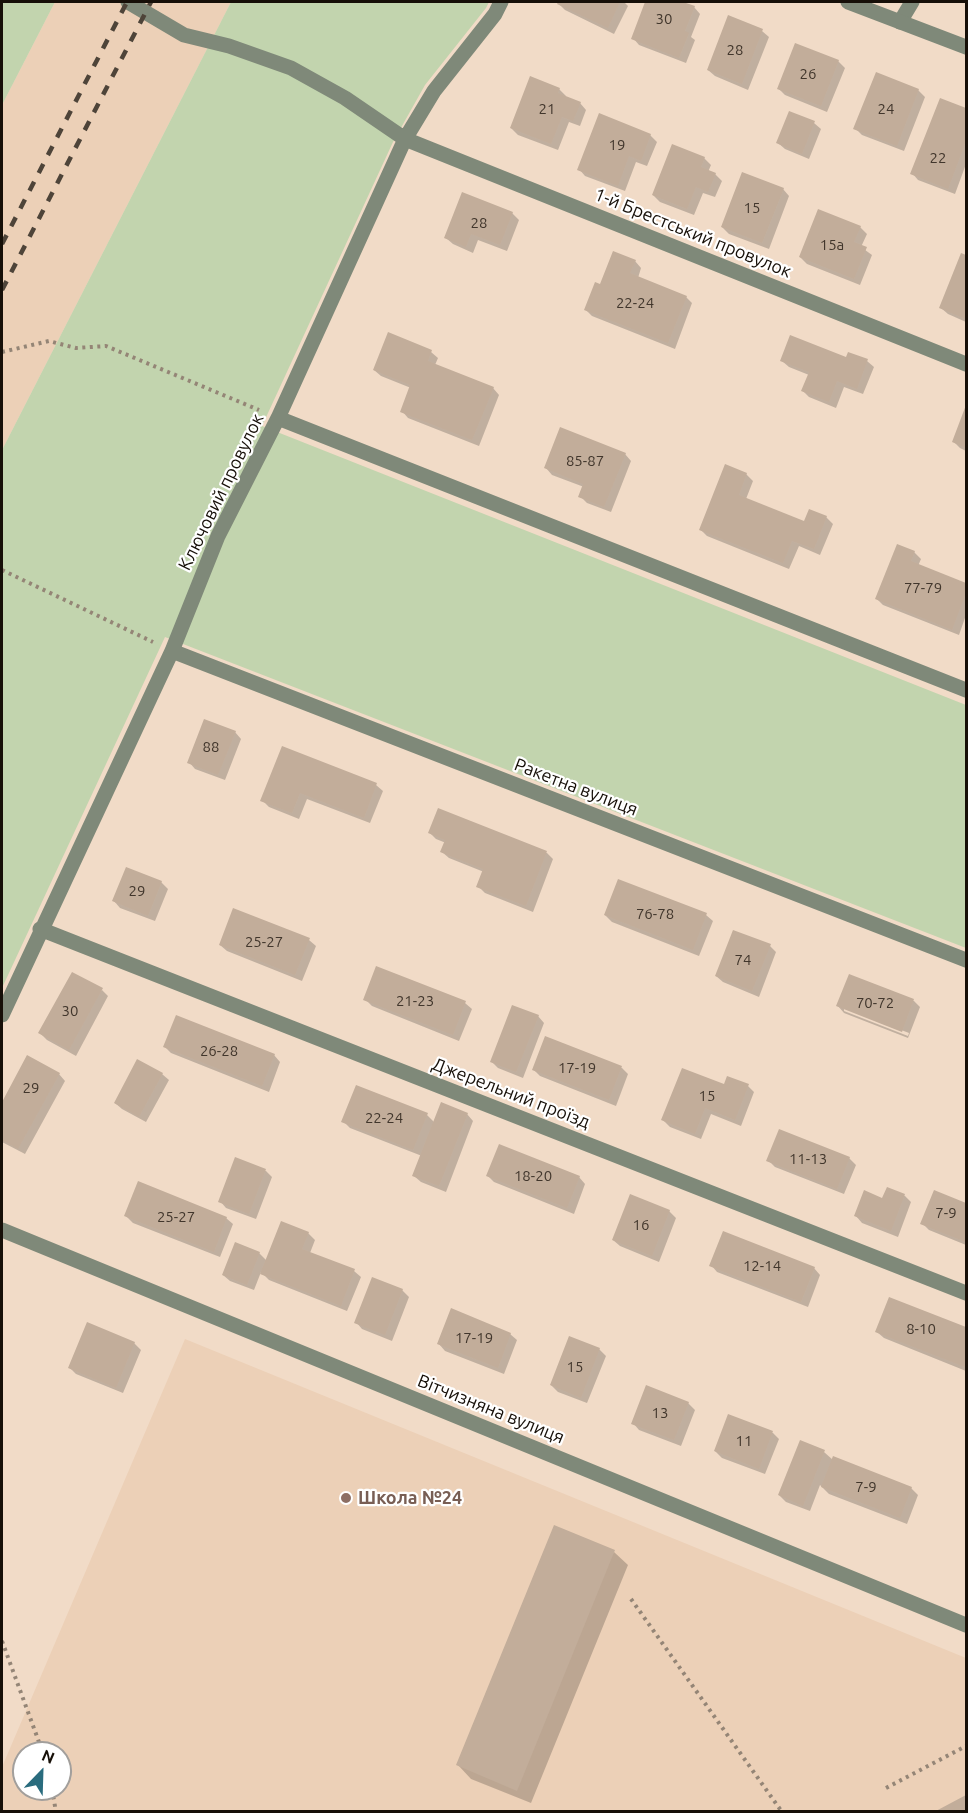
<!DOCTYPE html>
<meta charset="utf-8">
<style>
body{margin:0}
#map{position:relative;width:968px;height:1813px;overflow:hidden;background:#f1dbc7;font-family:Ubuntu,sans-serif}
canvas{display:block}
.frame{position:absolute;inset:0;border:3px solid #160f08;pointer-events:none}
.north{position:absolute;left:12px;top:1741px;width:60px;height:60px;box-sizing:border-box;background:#fff;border:2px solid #a29f9c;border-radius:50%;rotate:23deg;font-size:16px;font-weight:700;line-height:24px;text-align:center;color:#160f08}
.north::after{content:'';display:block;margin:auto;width:21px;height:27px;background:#2a6c7e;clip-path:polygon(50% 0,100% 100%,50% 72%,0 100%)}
</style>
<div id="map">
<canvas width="968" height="1813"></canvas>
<div class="frame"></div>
<div class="north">N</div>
</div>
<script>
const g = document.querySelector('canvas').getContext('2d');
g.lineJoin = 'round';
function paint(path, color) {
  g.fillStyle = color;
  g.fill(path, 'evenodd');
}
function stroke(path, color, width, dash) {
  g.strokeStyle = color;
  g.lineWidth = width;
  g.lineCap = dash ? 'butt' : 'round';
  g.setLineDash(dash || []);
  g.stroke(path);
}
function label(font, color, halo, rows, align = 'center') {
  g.font = font + ' Ubuntu,sans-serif';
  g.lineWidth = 4.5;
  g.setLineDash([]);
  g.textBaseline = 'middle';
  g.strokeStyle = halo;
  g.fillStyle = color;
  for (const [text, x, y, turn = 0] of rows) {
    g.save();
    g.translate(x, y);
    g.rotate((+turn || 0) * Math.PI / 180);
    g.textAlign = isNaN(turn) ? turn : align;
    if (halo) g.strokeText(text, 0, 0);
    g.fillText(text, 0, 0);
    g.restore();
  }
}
paint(new Path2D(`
 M55 2H231L2 450V105Z
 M185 1339 966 1658V1811L2 1812V1767ZM24 1753H60V1789H24Z`), '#ecd0b7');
paint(new Path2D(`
 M2 2H55L2 105Z
 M231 2H489L486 8 425 85 393 142 262 426 966 705V948L165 637 2 988V450Z`), '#c2d4ae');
paint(new Path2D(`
 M560 2H624L628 6 614 34 565 10 559 4Z
 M647 2H679L694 7 700 14 691 37 695 40 686 63 639 45 633 38Z
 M762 31 769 37 748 90 715 76 708 70Z
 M838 61 845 68 827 112 785 95 779 89Z
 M559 89 566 96 565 97 580 103 586 110 580 126 569 122 558 150 518 135 511 128Z
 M918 90 925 97 904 151 862 135 855 128Z
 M941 100 966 110V164L955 194 918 180 912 173Z
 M814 123 821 129 809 159 785 149 778 143Z
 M650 135 657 142 647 166 636 162 625 191 585 176 579 169Z
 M704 158 711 165 708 172 715 174 722 181 715 197 703 193 694 215 660 202 653 195Z
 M783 189 789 196 769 249 729 234 722 227Z
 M512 213 519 220 507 251 478 240 473 253 453 244 446 238Z
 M860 227 867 234 861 247 872 255 860 285 807 264 800 257Z
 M962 255 966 257V322L948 314 941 308Z
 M635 261 641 268 638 278 686 297 692 303 675 349 592 316 586 310 600 286Z
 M431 352 438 358 435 365 493 388 499 395 479 446 408 418 402 411 411 388 381 376 374 370Z
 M846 359 867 361 874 367 863 394 844 387 836 408 809 397 803 391 809 375 789 367 782 361Z
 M966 409V451L960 448 954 442Z
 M625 454 631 461 611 512 587 503 580 496 584 487 552 475 546 468Z
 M746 474 753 481 746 499 805 523 826 517 833 524 820 555 799 546 789 569 707 536 700 529Z
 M914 552 921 559 918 566 966 585V615L959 635 883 605 877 599Z
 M235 732 241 739 225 780 195 769 189 762Z
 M283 748 376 785 383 791 370 823 307 799 299 819 269 807 262 800Z
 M438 810 547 853 553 859 533 912 485 893 478 886 484 872 449 858 442 852 446 843 436 839 430 833Z
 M161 882 168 889 155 921 120 908 114 901Z
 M605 915H706L713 921 699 956 612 922Z
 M309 940 316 946 302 981 227 951 220 945Z
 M770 946 776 952 759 997 723 982 716 976Z
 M850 976 914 1001 920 1007 908 1038 844 1013 838 1006ZM844 1008 909 1033 908 1036 844 1011Z
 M102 990 108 996 76 1056 47 1040 40 1033Z
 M365 999 465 1003 472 1009 459 1041 372 1006Z
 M538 1016 544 1023 523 1078 498 1068 491 1061Z
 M546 1038 622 1068 628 1074 616 1106 540 1076 534 1070Z
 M165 1047 274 1055 280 1062 269 1092 171 1053Z
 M27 1057 59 1074 65 1081 25 1154 2 1142V1106Z
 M162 1074 169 1080 146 1122 122 1109 115 1103Z
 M725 1086H748L754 1092 741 1126 711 1114 701 1139 670 1127 663 1120Z
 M467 1114 473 1121 446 1192 421 1182 414 1176 422 1156 350 1128 343 1121 427 1115 435 1123Z
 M849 1158 856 1165 844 1194 775 1167 768 1160Z
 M236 1159 266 1171 272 1177 256 1219 226 1208 220 1201Z
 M488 1176 579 1177 585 1184 574 1214 494 1182Z
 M887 1189 905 1196 911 1202 898 1237 862 1223 856 1216 883 1199Z
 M935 1192 966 1204V1245L929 1230 922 1223Z
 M630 1196 669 1211 676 1218 659 1262 620 1246 613 1240Z
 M126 1216 226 1218 233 1224 220 1257 133 1223Z
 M308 1233 315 1240 310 1253 354 1271 361 1277 347 1311 269 1280 261 1272 254 1290 230 1281 223 1275 259 1253 267 1261Z
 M711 1265 814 1268 820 1275 808 1307 717 1272Z
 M402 1290 409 1297 392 1341 362 1329 356 1322Z
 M890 1299 966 1328V1371L884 1338 877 1332Z
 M510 1334 517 1340 504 1374 445 1351 439 1344Z
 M134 1343 141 1350 123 1393 76 1374 70 1368Z
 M599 1349 606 1356 587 1403 558 1392 551 1385Z
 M688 1403 695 1410 681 1446 639 1430 633 1423Z
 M729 1416 773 1433 779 1439 765 1474 722 1458 715 1451Z
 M824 1452 833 1460 911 1488 918 1495 907 1524 829 1494 820 1485 810 1511 786 1502 779 1495Z
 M614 1552 628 1565 531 1803 471 1779 458 1765Z`), '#0003');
paint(new Path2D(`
 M558 2H620L608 28 557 4Z
 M645 2H683L695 6 685 31 689 33 679 58 631 39Z
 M728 15 763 29 742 84 707 70Z
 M795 43 839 60 821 106 777 89Z
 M876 72 919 89 897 146 853 129Z
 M530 76 560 88 558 93 581 102 573 121 562 117 551 144 510 128Z
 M940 98 966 108V141L948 189 910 174Z
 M789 111 815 121 802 154 776 143Z
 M599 113 651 134 641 161 629 156 618 186 577 170Z
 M672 144 705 157 701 167 716 173 708 192 696 187 687 209 652 195Z
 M742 172 784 188 762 243 721 227Z
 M462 192 513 212 500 245 471 234 466 247 444 238Z
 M818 209 861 226 854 242 867 247 854 279 799 257Z
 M613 251 636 260 630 273 687 296 668 343 584 310 595 282 600 284Z
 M961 253 966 255V319L939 308Z
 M388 332 432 350 428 361 494 387 472 440 400 412 410 385 373 370Z
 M790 335 846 357 848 352 868 359 857 389 837 381 829 402 801 391 809 372 780 361Z
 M966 405V448L952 442Z
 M560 427 626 453 604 507 578 497 583 484 544 468Z
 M725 464 747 473 739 495 804 521 809 509 827 516 814 549 792 541 783 563 699 530Z
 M897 544 915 551 911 561 966 583V593L952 630 875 599Z
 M204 719 236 731 218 775 187 763Z
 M282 746 377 783 364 818 300 793 292 813 260 801Z
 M438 808 547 851 526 906 476 887 483 869 440 852 445 840 428 833Z
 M126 867 162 881 148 916 112 901Z
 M618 879 707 913 693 950 604 915Z
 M233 908 310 938 295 975 219 945Z
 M733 930 771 944 752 991 715 976Z
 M376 966 466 1001 453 1035 363 1000Z
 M72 972 103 988 69 1050 38 1033Z
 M849 974 914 999 902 1032 836 1006Z
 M512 1005 539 1015 516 1072 490 1062Z
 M176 1015 275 1054 262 1086 163 1047Z
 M545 1036 622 1066 609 1100 532 1070Z
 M27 1055 60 1073 18 1149 2 1140V1102Z
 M137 1059 163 1073 139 1117 114 1103Z
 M682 1068 724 1084 727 1076 749 1084 735 1120 705 1108 695 1134 661 1120Z
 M356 1085 428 1113 413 1150 341 1122Z
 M441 1102 468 1113 439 1186 412 1176Z
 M779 1129 850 1157 837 1189 766 1161Z
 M499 1144 580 1176 567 1208 486 1176Z
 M235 1157 266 1169 249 1214 218 1202Z
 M138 1181 227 1217 214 1252 124 1216Z
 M887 1187 905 1194 891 1231 854 1216 864 1190 882 1198Z
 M934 1190 966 1203V1242L920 1224Z
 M630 1194 670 1210 652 1256 612 1240Z
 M281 1221 309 1232 302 1249 355 1269 341 1306 260 1274Z
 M723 1231 815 1267 801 1302 709 1266Z
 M235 1242 260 1252 247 1285 222 1275Z
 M372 1277 403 1289 385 1335 354 1323Z
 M889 1297 966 1327 965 1367 875 1332Z
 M451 1308 511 1333 498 1368 437 1344Z
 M87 1322 135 1342 116 1388 68 1368Z
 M569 1336 600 1348 581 1398 550 1385Z
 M646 1385 689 1402 674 1440 631 1424Z
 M728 1414 773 1431 759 1469 714 1451Z
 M800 1440 825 1450 803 1506 778 1495Z
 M833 1456 912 1487 900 1518 821 1487Z
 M554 1525 615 1550 517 1791 456 1765Z
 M966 1795V1812H934Z`), '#c2ad9a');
stroke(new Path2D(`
 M2 352 49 341 76 348 106 346 259 410
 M2 570 153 642
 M631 1599 782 1812
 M2 1641 43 1753
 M886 1788 966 1746
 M52 1789 56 1812`), '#948576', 4, [3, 4.5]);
stroke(new Path2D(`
 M900 22 912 2`), '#7f8979', 15);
stroke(new Path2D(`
 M128 2 184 35 229 46 291 68 345 98 405 139 966 364
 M848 2 966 47
 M278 418 966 690
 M172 651 966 960
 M40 929 966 1293
 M2 1015 172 651 218 536 278 418 405 139 434 91 495 14 501 2
 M2 1230 966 1625`), '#7f8979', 15);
stroke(new Path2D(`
 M2 244 127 2
 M2 290 151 2`), '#4e4439', 4.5, [10, 10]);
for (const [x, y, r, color] of [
 [346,1498,6,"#8d6e63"]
]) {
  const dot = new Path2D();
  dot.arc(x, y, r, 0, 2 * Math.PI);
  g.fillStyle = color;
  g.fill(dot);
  stroke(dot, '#fff', 2);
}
label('15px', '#41362c', null, [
 ["30",664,19],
 ["28",735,50],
 ["26",808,74],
 ["21",547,109],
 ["24",886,109],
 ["19",617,145],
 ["22",938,158],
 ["15",752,208],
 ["28",479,223],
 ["15а",832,245],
 ["22-24",635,303],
 ["85-87",585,461],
 ["77-79",923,588],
 ["88",211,747],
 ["29",137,891],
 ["76-78",655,914],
 ["25-27",264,942],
 ["74",743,960],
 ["21-23",415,1001],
 ["70-72",875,1003],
 ["30",70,1011],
 ["26-28",219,1051],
 ["17-19",577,1068],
 ["29",31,1088],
 ["15",707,1096],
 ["22-24",384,1118],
 ["11-13",808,1159],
 ["18-20",533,1176],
 ["7-9",946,1213],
 ["25-27",176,1217],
 ["16",641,1225],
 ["12-14",762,1266],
 ["8-10",921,1329],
 ["17-19",474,1338],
 ["15",575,1367],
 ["13",660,1413],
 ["11",744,1441],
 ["7-9",866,1487]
]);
label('18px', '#160f08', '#fff', [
 ["1-й Брестський провулок",693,233,22],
 ["Ключовий провулок",221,492,-64],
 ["Ракетна вулиця",576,787,21],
 ["Джерельний проїзд",511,1093,21],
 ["Вітчизняна вулиця",491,1409,22]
]);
label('bold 18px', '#785e54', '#fff', [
 ["Школа №24",358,1498]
], 'left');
</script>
